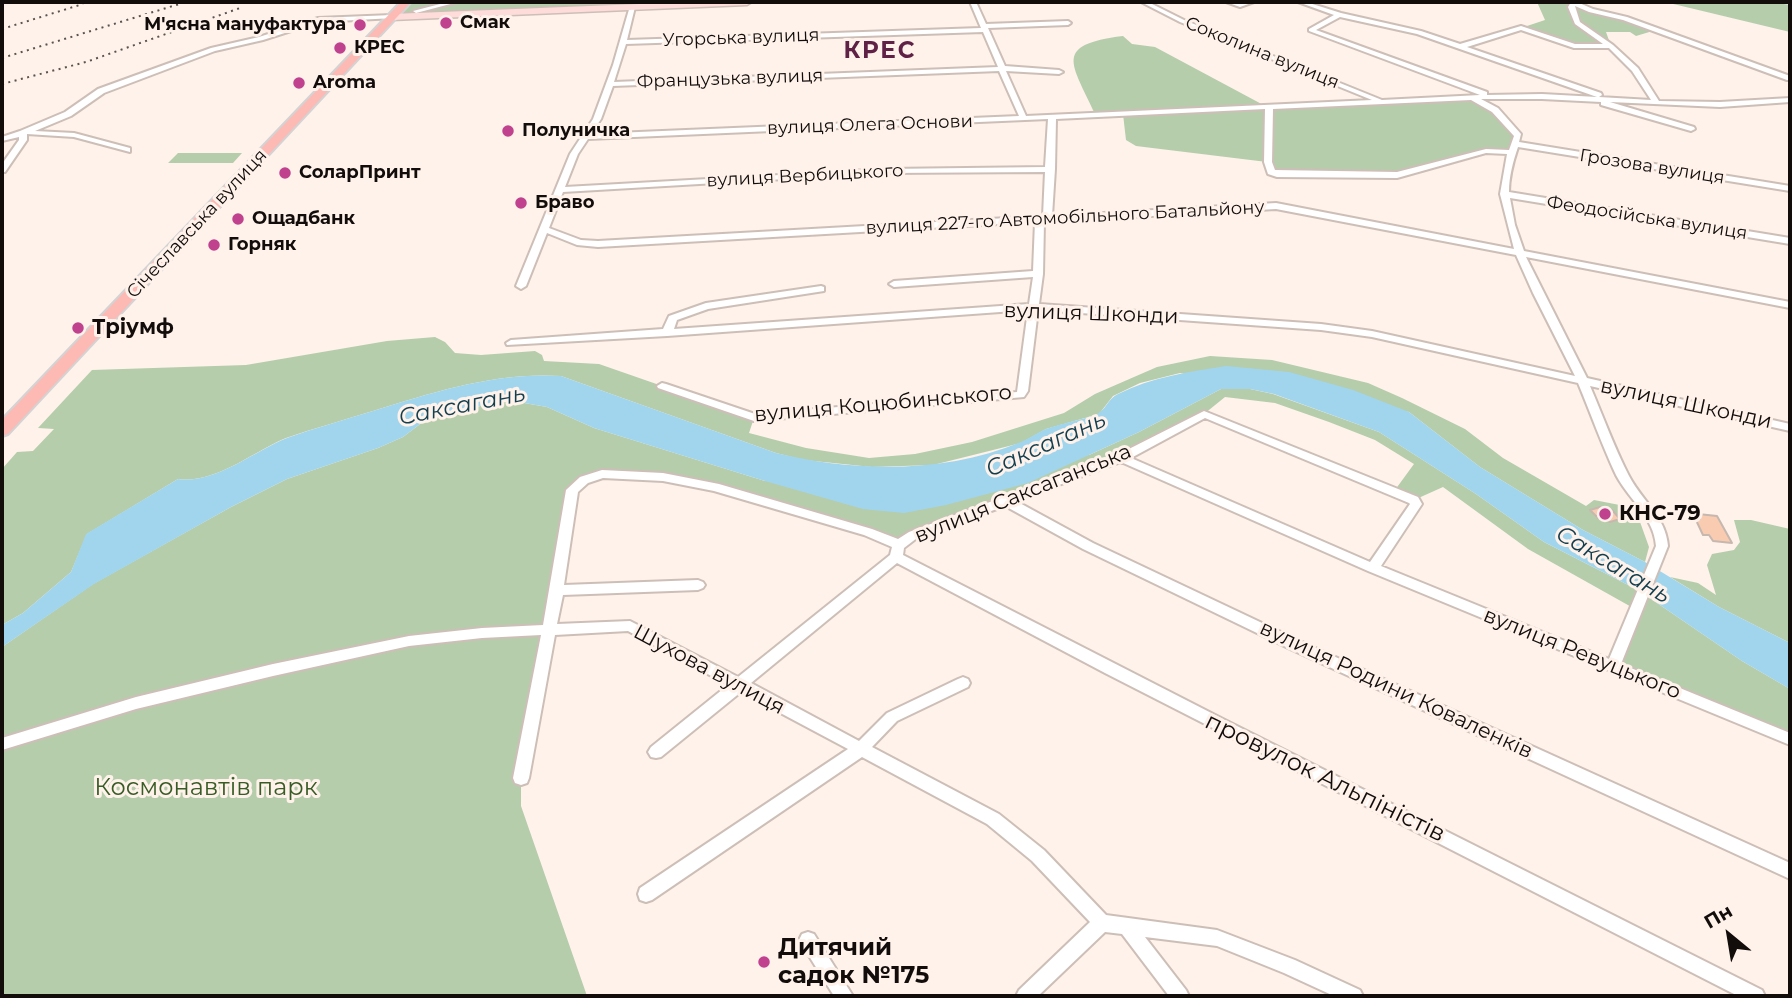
<!DOCTYPE html>
<meta charset="utf-8">
<style>
body{margin:0}
#map{position:relative;width:1792px;height:998px;overflow:hidden;background:#fef2eb;font-family:Montserrat,sans-serif}
canvas{display:block}
.frame{position:absolute;inset:0;border:4px solid #120d0a;pointer-events:none}
.north{position:absolute;left:1694px;top:900px;width:70px;height:70px;-webkit-text-stroke:5px #fef2eb;paint-order:stroke;rotate:330deg;font-size:19px;font-weight:700;line-height:28px;text-align:center;color:#120d0a}
.north::after{content:'';display:block;margin:auto;width:24px;height:32px;background:#120d0a;clip-path:polygon(50% 0,100% 100%,50% 72%,0 100%)}
</style>
<div id="map">
<canvas width="1792" height="998"></canvas>
<div class="frame"></div>
<div class="north">Пн</div>
</div>
<script>
const g = document.querySelector('canvas').getContext('2d');
g.lineJoin = 'round';
function paint(path, color) {
  g.fillStyle = color;
  g.fill(path, 'evenodd');
}
function stroke(path, color, width, dash) {
  g.strokeStyle = color;
  g.lineWidth = width;
  g.lineCap = dash ? 'butt' : 'round';
  g.setLineDash(dash || []);
  g.stroke(path);
}
function label(font, color, halo, rows, align = 'center') {
  g.font = font + ' Montserrat,sans-serif';
  g.lineWidth = 6;
  g.setLineDash([]);
  g.textBaseline = 'middle';
  g.strokeStyle = halo;
  g.fillStyle = color;
  for (const [text, x, y, turn = 0] of rows) {
    g.save();
    g.translate(x, y);
    g.rotate((+turn || 0) * Math.PI / 180);
    g.textAlign = isNaN(turn) ? turn : align;
    if (halo) g.strokeText(text, 0, 0);
    g.fillText(text, 0, 0);
    g.restore();
  }
}
paint(new Path2D(`
 M406 2H747L392 17Z
 M1537 2H1574L1601 13 1656 30 1636 36 1630 32H1606L1611 46H1574L1521 28 1545 20Z
 M1665 2H1771L1790 5V32Z
 M1123 36 1132 44 1155 47 1269 108 1473 98 1495 110 1518 136 1510 152 1492 150 1409 173 1277 174 1267 162 1136 146 1126 140 1123 114H1095C1072 63 1052 45 1123 36Z
 M178 153H242L233 163H168Z
 M435 337 445 342 455 353 481 355 535 351 542 355 544 361 599 364 754 418 749 433 806 448 869 458 915 454 972 442 1064 413 1095 394 1157 367 1210 356 1272 360 1368 383 1402 398 1465 429 1503 458 1586 506 1594 500 1635 508 1649 547 1645 562 1583 530 1480 467 1409 412 1180 373 1140 383 1113 396 1099 414 1046 429 1021 443 933 465 872 467 804 460 776 453 561 376C496 372 434 392 373 411 344 420 315 428 286 438 252 452 216 484 178 479L87 534 71 572 23 613 2 625V469L17 452 33 451 54 429 38 428 92 370 246 365 387 341Z
 M1221 389H1250L1273 394 1379 432 1476 494 1544 542 1638 590 1742 661 1790 689V739L1613 667 1635 609 1528 549 1443 487 1414 500 1395 490 1414 464 1375 440 1329 422 1275 403 1225 397 1204 414 1121 458 899 545 868 532 663 477 602 474 578 483 521 778V806L587 996H2V647L93 584 231 507 287 479 378 448 403 437 424 421 488 404 513 401 547 407 594 428 765 481 1089 455 1139 432Z
 M1734 520H1751L1790 529V643L1719 607 1670 577 1698 583 1716 595 1707 565 1712 554 1734 550 1740 542Z`), '#b5cdaa');
paint(new Path2D(`
 M1226 366 1289 372 1353 390 1409 412 1480 467 1583 530 1645 562 1719 607 1790 643V689L1742 661 1638 590 1544 542 1476 494 1379 432 1274 394 1250 389H1221L1139 432 1028 483 946 505 904 513 863 509 765 481 594 428 547 407 513 401 488 404 424 421 403 437 378 448 287 479 231 507 94 584 2 647V625L23 613 71 572 86 534 178 479C216 484 252 452 287 438 315 428 344 420 373 411 434 392 496 372 561 376L776 453C855 472 944 474 1021 442 1031 438 1039 431 1049 428 1064 423 1080 420 1095 415 1106 411 1108 398 1118 394 1152 377 1188 372 1226 366Z`), '#a1d5ed');
const building = new Path2D(`
 M1600 507 1612 510 1620 519 1610 522 1598 518 1590 510Z
 M1698 514 1717 516 1732 543 1713 541 1709 535H1703L1695 518 1700 519Z`);
paint(building, '#f9ccb1');
stroke(building, '#c6b7af', 2);
const street = new Path2D(`
 M448 2H458L416 13 413 11Z
 M970 2H976L986 24 1068 21 1071 23 1068 25 988 28 1005 66 1059 70 1063 72 1059 74 1006 71 1026 116 1372 100 1180 22 1141 2H1148L1184 20 1382 100 1480 95 1309 31V29L1334 15 1298 2H1306L1341 13 1421 31 1460 44 1521 26 1575 44H1603L1575 24 1568 7 1571 2H1577L1593 9 1627 17 1790 76V80H1787L1623 20 1589 12 1575 6 1580 22 1613 45 1638 68 1659 101 1720 102 1790 98V102L1720 107 1610 102 1694 127 1695 129 1691 131 1601 105V102L1542 99H1481L1498 108 1521 134 1519 142 1790 186V191L1518 147C1513 162 1509 176 1509 192L1790 238V244L1510 198 1515 225 1524 251 1790 302V308L1526 257 1587 378 1790 424V431L1590 386C1603 416 1614 447 1629 476 1642 501 1666 517 1668 546L1621 664 1790 733V745L1368 571 1121 462 1016 501 1093 543 1298 640 1790 863V879L1288 648 1083 549 1005 506 917 538 904 548 903 555 1223 719 1762 990 1765 996H1738L1105 673 897 563 751 683 859 741 887 713 958 679 963 677 968 679 970 683 968 687 897 721 872 747 999 814 1044 850 1106 915 1217 930 1295 960 1360 990 1363 996H1334L1284 973 1217 946 1145 937 1186 990 1189 996H1169L1122 934 1105 932 1038 996H1016L1019 990 1090 922 1032 861 987 824 862 757 652 900 646 902 640 900 638 894 640 888 848 749 741 692 661 757 656 758 651 757 648 752 651 747 728 685 628 631 555 635 529 778 527 783 521 785 515 783 513 778 541 635 482 638 409 646 273 676 136 709 2 750V738L136 697 273 664 409 636 482 628 543 625 566 490 580 477 602 470 663 473 719 484 872 529 898 539 909 532 1117 455 1204 411 1418 497 1422 504 1381 566 1609 659 1656 546C1654 517 1629 500 1616 475 1602 445 1591 414 1578 383L1372 337 1321 330 1038 310 1028 391 1024 397 754 421 658 388 657 386 662 383 666 384 755 414 1017 392 1028 310 667 336 507 345 506 343 511 340 663 329 669 316 706 303 821 286 824 287V291L708 309 677 320 674 329 1029 304 1033 277 894 287 889 284 894 281 1033 271 1035 222 598 247 577 245 547 233 526 286 521 289 516 286 570 154 593 119 613 65 630 6 635 7 627 40 981 28ZM1340 17 1417 34 1597 97 1542 94 1487 95V92L1316 30ZM1521 30 1574 48H1609L1632 71 1651 100 1599 97 1602 95 1601 93 1467 47ZM983 32 998 67 614 82 626 44ZM999 71 1019 116 591 134 601 119 613 86ZM1471 100 1492 112 1514 136 1509 150 1486 149 1397 172 1275 170 1272 162 1273 109ZM1265 109 1264 162 1268 174 1277 177 1397 178 1486 153 1507 154 1500 194 1514 249 1276 203 1052 216 1055 169 1056 119ZM1048 119 1045 167 887 169 565 187 578 154 588 139ZM1045 172 1043 216 598 241 581 240 549 228 563 192 887 173ZM1276 209 1516 255 1533 293 1575 376 1372 331 1321 324 1039 304 1043 274 1044 222ZM1205 418 1409 503 1410 504 1370 562 1131 458ZM603 478 663 481 714 491 864 535 892 547 890 555 738 677 630 621 557 624 563 595 698 590 703 588 705 585 703 582 698 580 564 585 578 492 588 483Z
 M1226 2H1254L1240 7Z
 M392 15 394 16V18L319 22 263 40 215 51 104 93 71 116 35 131 74 133 130 148V152L74 137 27 134V140L5 172H2V164L19 140V137L2 141V137L20 131 65 112 98 89 211 48 259 37 318 18Z
 M808 932 814 934 853 996H834L799 940 802 934Z`);
const secondary = new Path2D(`
 M689 2H752L747 5 392 20 387 17 392 14Z`);
const primary = new Path2D(`
 M401 2H411L8 434 2 436V420Z`);
stroke(street, '#cdbfb7', 4);
stroke(secondary, '#cdbfb7', 3);
stroke(primary, '#d4d3d3', 4);
paint(street, '#fff');
paint(secondary, '#fedcda');
paint(primary, '#fdbab5');
stroke(new Path2D(`
 M2 29 83 4
 M2 58 186 2
 M2 84 86 62 243 7`), '#5a534f', 2, [2, 4.5]);
for (const [x, y, r, color] of [
 [446,23,7,"#c0418d"],
 [360,25,7,"#c0418d"],
 [340,48,7,"#c0418d"],
 [299,83,7,"#c0418d"],
 [508,131,7,"#c0418d"],
 [285,173,7,"#c0418d"],
 [521,203,7,"#c0418d"],
 [238,219,7,"#c0418d"],
 [214,245,7,"#c0418d"],
 [78,328,7,"#c0418d"],
 [1605,514,7,"#c0418d"],
 [764,962,7,"#c0418d"]
]) {
  const dot = new Path2D();
  dot.arc(x, y, r, 0, 2 * Math.PI);
  g.fillStyle = color;
  g.fill(dot);
  stroke(dot, '#fef2eb', 2.5);
}
label('bold 18px', '#120d0a', '#fef2eb', [
 ["Смак",460,23],
 ["М'ясна мануфактура",346,25,"right"],
 ["КРЕС",354,48],
 ["Aroma",313,83],
 ["Полуничка",522,131],
 ["СоларПринт",299,173],
 ["Браво",535,203],
 ["Ощадбанк",252,219],
 ["Горняк",228,245]
], 'left');
label('18px', '#120d0a', '#fef2eb', [
 ["Угорська вулиця",741,38,-2],
 ["Соколина вулиця",1262,53,22],
 ["Французька вулиця",730,79,-2],
 ["вулиця Олега Основи",870,125,-2],
 ["Грозова вулиця",1652,167,9],
 ["вулиця Вербицького",805,176,-3],
 ["вулиця 227-го Автомобільного Батальйону",1065,218,-3],
 ["Феодосійська вулиця",1647,218,9],
 ["Січеславська вулиця",197,224,-47]
]);
label('21px', '#120d0a', '#fef2eb', [
 ["вулиця Шконди",1091,314,2],
 ["вулиця Коцюбинського",883,404,-5],
 ["вулиця Шконди",1686,404,12],
 ["вулиця Саксаганська",1023,494,-22],
 ["вулиця Ревуцького",1582,654,22],
 ["Шухова вулиця",709,670,28],
 ["вулиця Родини Коваленків",1396,690,25]
]);
label('bold 21px', '#120d0a', '#fef2eb', [
 ["Тріумф",92,328],
 ["КНС-79",1619,514]
], 'left');
g.letterSpacing = '2px';
label('bold 23px', '#5f2145', '#fef2eb', [
 ["КРЕС",880,51]
]);
g.letterSpacing = '0px';
label('italic 23px', '#123e4f', '#fef2eb', [
 ["Саксагань",462,406,-11],
 ["Саксагань",1046,445,-24],
 ["Саксагань",1613,565,31]
]);
label('24px', '#120d0a', '#fef2eb', [
 ["провулок Альпіністів",1325,778,26]
]);
label('24px', '#385c25', '#fef2eb', [
 ["Космонавтів парк",206,788]
]);
label('bold 24px', '#120d0a', '#fef2eb', [
 ["Дитячий",778,948],
 ["садок №175",778,976]
], 'left');
</script>
